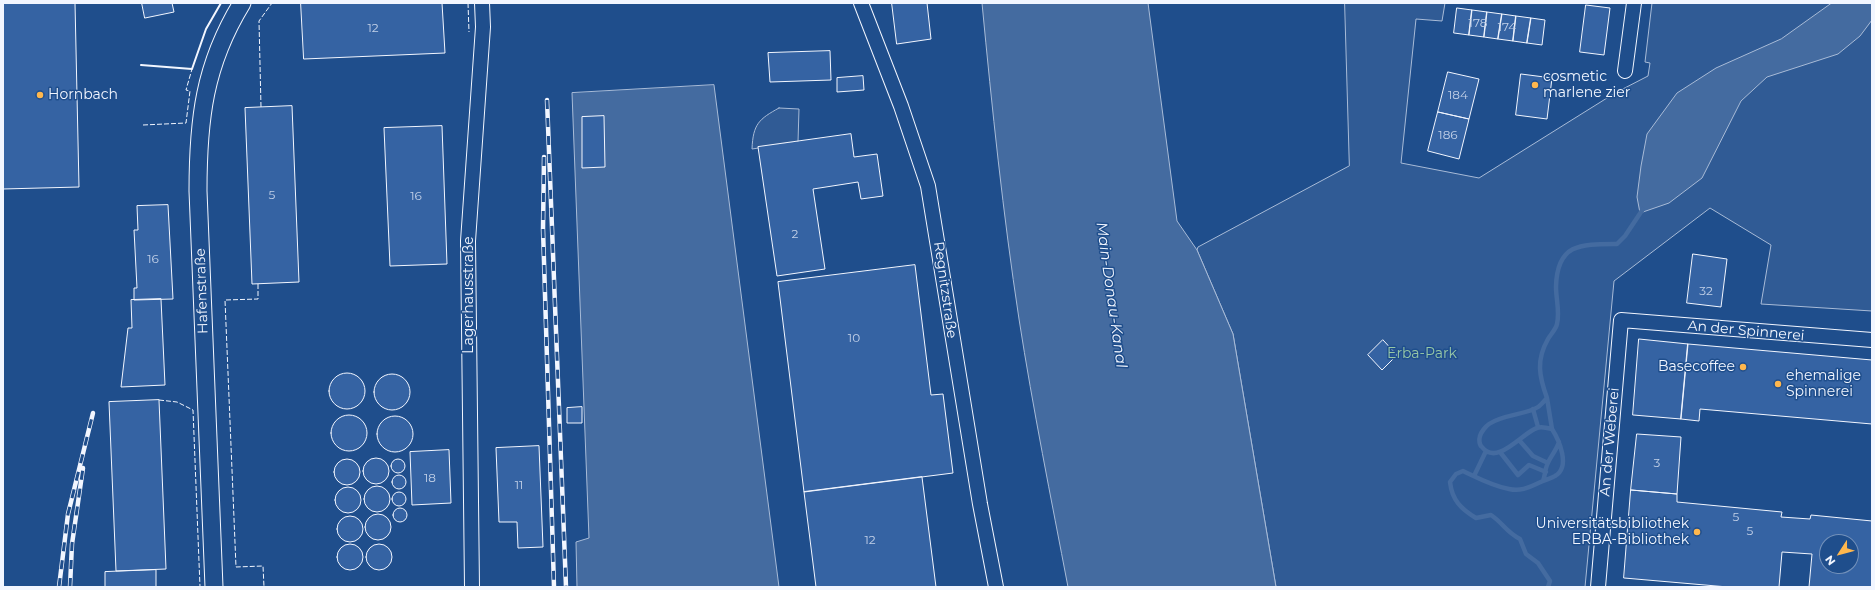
<!DOCTYPE html>
<meta charset="utf-8">
<style>
body{margin:0}
#map{position:relative;width:1875px;height:590px;overflow:hidden;background:#1f4e8c;font-family:Montserrat,sans-serif}
canvas{display:block}
.frame{position:absolute;inset:0;border:4px solid #f2f6ff;pointer-events:none}
.north{position:absolute;left:1819px;top:534px;width:40px;height:40px;box-sizing:border-box;background:#1f4e8c;border:1px solid #7391ba;border-radius:50%;rotate:234deg;font-size:11px;font-weight:700;line-height:16px;text-align:center;color:#f2f6ff}
.north::after{content:'';display:block;margin:auto;width:14px;height:18px;background:#ffb74d;clip-path:polygon(50% 0,100% 100%,50% 72%,0 100%)}
</style>
<div id="map">
<canvas width="1875" height="590"></canvas>
<div class="frame"></div>
<div class="north">N</div>
</div>
<script>
const g = document.querySelector('canvas').getContext('2d');
g.lineJoin = 'round';
function paint(path, color) {
  g.fillStyle = color;
  g.fill(path, 'evenodd');
}
function stroke(path, color, width, dash) {
  g.strokeStyle = color;
  g.lineWidth = width;
  g.lineCap = dash ? 'butt' : 'round';
  g.setLineDash(dash || []);
  g.stroke(path);
}
function label(font, color, halo, rows, align = 'center') {
  g.font = font + ' Montserrat,sans-serif';
  g.lineWidth = 3;
  g.setLineDash([]);
  g.textBaseline = 'middle';
  g.strokeStyle = halo;
  g.fillStyle = color;
  for (const [text, x, y, turn = 0] of rows) {
    g.save();
    g.translate(x, y);
    g.rotate((+turn || 0) * Math.PI / 180);
    g.textAlign = isNaN(turn) ? turn : align;
    if (halo) g.strokeText(text, 0, 0);
    g.fillText(text, 0, 0);
    g.restore();
  }
}
const green = new Path2D(`
 M1345 3H1445L1442 21 1416 19 1401 163 1479 178 1615 93 1648 76 1650 63 1645 62 1652 3H1872V311L1761 304 1771 245 1710 208 1614 281 1585 587H1276L1233 334 1197 250 1198 247 1349 166Z
 M779 108 799 109 798 142 752 149C753 124 759 119 779 108Z`);
paint(green, '#305b95');
stroke(green, '#a8bbd7', 1);
const water = new Path2D(`
 M982 3H1148L1177 221 1197 250 1233 334 1276 587H1068C1051 498 1033 409 1019 319 1003 214 992 108 982 3Z
 M1832 3H1872V20L1860 36 1838 54 1767 77 1741 101 1702 178 1669 203 1640 213 1637 197 1641 166 1647 134 1677 93 1716 68 1781 39Z
 M714 85 779 587H577L576 542 589 538 572 93Z`);
paint(water, '#446ba0');
stroke(water, '#a8bbd7', 1);
stroke(new Path2D(`
 M1547 398 1552 429
 M1533 409 1538 427
 M1519 440 1533 456 1548 463
 M1500 452 1518 475 1529 465 1546 472
 M1474 476 1486 451
 M1543 481C1545 476 1545 470 1547 465 1550 457 1556 451 1559 442
 M1548 587 1550 581 1538 563 1526 554 1520 539C1506 532 1503 523 1491 515L1476 518C1461 509 1452 500 1450 482L1456 474 1463 471C1478 478 1492 486 1509 489 1523 492 1531 486 1543 481 1547 479 1552 478 1555 476 1571 467 1559 440 1552 429 1548 428 1541 426 1537 428 1523 432 1497 467 1482 447 1479 445 1479 439 1480 436 1481 432 1486 426 1489 424 1504 414 1526 415 1538 407 1541 405 1544 401 1547 398 1539 376 1536 360 1548 339 1551 334 1556 329 1557 324 1560 312 1556 299 1556 287 1557 243 1581 244 1617 244L1625 236 1643 209`), '#446ba0', 4.5);
const building = new Path2D(`
 M3 3H75L79 187 3 189Z
 M142 3H172L174 12 145 18Z
 M301 3H442L445 53 304 59Z
 M892 3H927L931 39 897 44Z
 M1586 5 1610 8 1604 55 1580 52Z
 M1457 8 1472 10 1469 35 1454 33Z
 M1472 10 1487 12 1484 37 1469 35Z
 M1487 12 1502 14 1498 39 1484 37Z
 M1502 14 1516 16 1513 41 1498 39Z
 M1516 16 1531 18 1527 43 1513 41Z
 M1531 18 1545 20 1542 45 1527 43Z
 M830 51 831 80 770 82 768 53Z
 M1448 72 1479 79 1469 119 1438 112Z
 M1521 74 1552 78 1547 119 1516 115Z
 M863 76 864 90 837 92V78Z
 M292 106 299 282 252 284 245 108Z
 M1438 112 1469 119 1459 159 1428 151Z
 M604 116 605 167 582 168V117Z
 M442 126 447 264 390 266 384 128Z
 M851 134 854 157 877 154 883 196 861 199 858 182 813 189 825 269 777 276 758 147Z
 M168 205 173 299 134 300V288H137L134 230H138L137 206Z
 M1693 254 1727 259 1721 307 1687 303Z
 M915 265 931 395 943 394 953 473 804 492 778 282Z
 M161 299 165 385 121 387 128 328H132L131 300Z
 M1639 339 1688 344 1681 419 1633 415Z
 M1383 340 1397 355 1382 370 1368 355Z
 M1688 344 1872 360V424L1700 409 1699 421 1681 419Z
 M329 391a18 18 0 1 1 36 0a18 18 0 1 1-36 0Z
 M374 392a18 18 0 1 1 36 0a18 18 0 1 1-36 0Z
 M159 400 166 569 116 571 109 402Z
 M582 407V423H567V408Z
 M331 433a18 18 0 1 1 36 0a18 18 0 1 1-36 0Z
 M377 434a18 18 0 1 1 36 0a18 18 0 1 1-36 0Z
 M1637 434 1681 437 1677 494 1631 490Z
 M539 446 543 547 518 548 517 522H499L496 448Z
 M449 450 451 503 412 505 410 452Z
 M363 471a13 13 0 1 1 26 0a13 13 0 1 1-26 0Z
 M391 466a7 7 0 1 1 14 0a7 7 0 1 1-14 0Z
 M334 472a13 13 0 1 1 26 0a13 13 0 1 1-26 0Z
 M392 482a7 7 0 1 1 14 0a7 7 0 1 1-14 0Z
 M922 477 936 587H816L804 492Z
 M364 499a13 13 0 1 1 26 0a13 13 0 1 1-26 0Z
 M335 500a13 13 0 1 1 26 0a13 13 0 1 1-26 0Z
 M1631 490 1677 494V502L1782 512 1781 517 1810 519 1811 515 1872 521V587H1809L1812 554 1782 552 1779 587H1728L1624 578ZM1827 542H1851V566H1827Z
 M392 499a7 7 0 1 1 14 0a7 7 0 1 1-14 0Z
 M393 515a7 7 0 1 1 14 0a7 7 0 1 1-14 0Z
 M365 527a13 13 0 1 1 26 0a13 13 0 1 1-26 0Z
 M337 529a13 13 0 1 1 26 0a13 13 0 1 1-26 0Z
 M366 557a13 13 0 1 1 26 0a13 13 0 1 1-26 0Z
 M337 557a13 13 0 1 1 26 0a13 13 0 1 1-26 0Z
 M156 570V587H105V572Z`);
paint(building, '#3563a3');
stroke(building, '#f2f6ff', 1);
const minor = new Path2D(`
 M861 3 901 106 928 186 980 504 996 587
 M1625 71 1634 3
 M472 587 468 241 483 27 482 3
 M1598 587 1621 320 1872 340`);
const tertiary = new Path2D(`
 M214 587 198 191C198 120 204 65 242 3`);
stroke(minor, '#f2f6ff', 16);
stroke(tertiary, '#f2f6ff', 19);
stroke(minor, '#1f4e8c', 14);
stroke(tertiary, '#1f4e8c', 17);
const rail = new Path2D(`
 M547 100 566 587
 M544 157 543 229 554 587
 M59 587 68 514 93 413
 M70 587 72 544 83 468`);
stroke(rail, '#f2f6ff', 4.5);
stroke(rail, '#1f4e8c', 3, [9]);
stroke(new Path2D(`
 M468 3 469 32
 M261 107 259 21 272 3
 M143 125 186 123 190 91 186 90 192 69
 M258 284V299L225 300 236 567 263 566 264 587
 M159 400 177 402 193 410 200 587`), '#f2f6ff', 1, [5, 2]);
stroke(new Path2D(`
 M141 65 192 69 206 29 221 3`), '#f2f6ff', 2);
for (const [x, y, r, color] of [
 [1535,85,4,"#ffb74d"],
 [40,95,4,"#ffb74d"],
 [1743,367,4,"#ffb74d"],
 [1778,384,4,"#ffb74d"],
 [1697,532,4,"#ffb74d"]
]) {
  const dot = new Path2D();
  dot.arc(x, y, r, 0, 2 * Math.PI);
  g.fillStyle = color;
  g.fill(dot);
  stroke(dot, '#1f4e8c', 1.5);
}
label('12px', '#c3d1e8', null, [
 ["178",1478,23],
 ["174",1507,27],
 ["12",373,28],
 ["184",1458,95],
 ["186",1448,135],
 ["5",272,195],
 ["16",416,196],
 ["2",795,234],
 ["16",153,259],
 ["32",1706,291],
 ["10",854,338],
 ["3",1657,463],
 ["18",430,478],
 ["11",519,485],
 ["5",1736,517],
 ["5",1750,531],
 ["12",870,540]
]);
label('14px', '#f2f6ff', '#1f4e8c', [
 ["cosmetic",1543,77],
 ["marlene zier",1543,93],
 ["Hornbach",48,95],
 ["Basecoffee",1735,367,"right"],
 ["ehemalige",1786,376],
 ["Spinnerei",1786,392],
 ["Universitätsbibliothek",1689,524,"right"],
 ["ERBA-Bibliothek",1689,540,"right"]
], 'left');
label('14px', '#f2f6ff', '#1f4e8c', [
 ["Regnitzstraße",945,290,82],
 ["Hafenstraße",202,291,-92],
 ["Lagerhausstraße",469,295,-90],
 ["An der Spinnerei",1746,331,5],
 ["An der Weberei",1610,442,-85]
]);
label('14px', '#97c8a6', '#1f4e8c', [
 ["Erba-Park",1422,354]
]);
label('italic 15px', '#f2f6ff', '#1f4e8c', [
 ["Main-Donau-Kanal",1111,295,82]
]);
</script>
